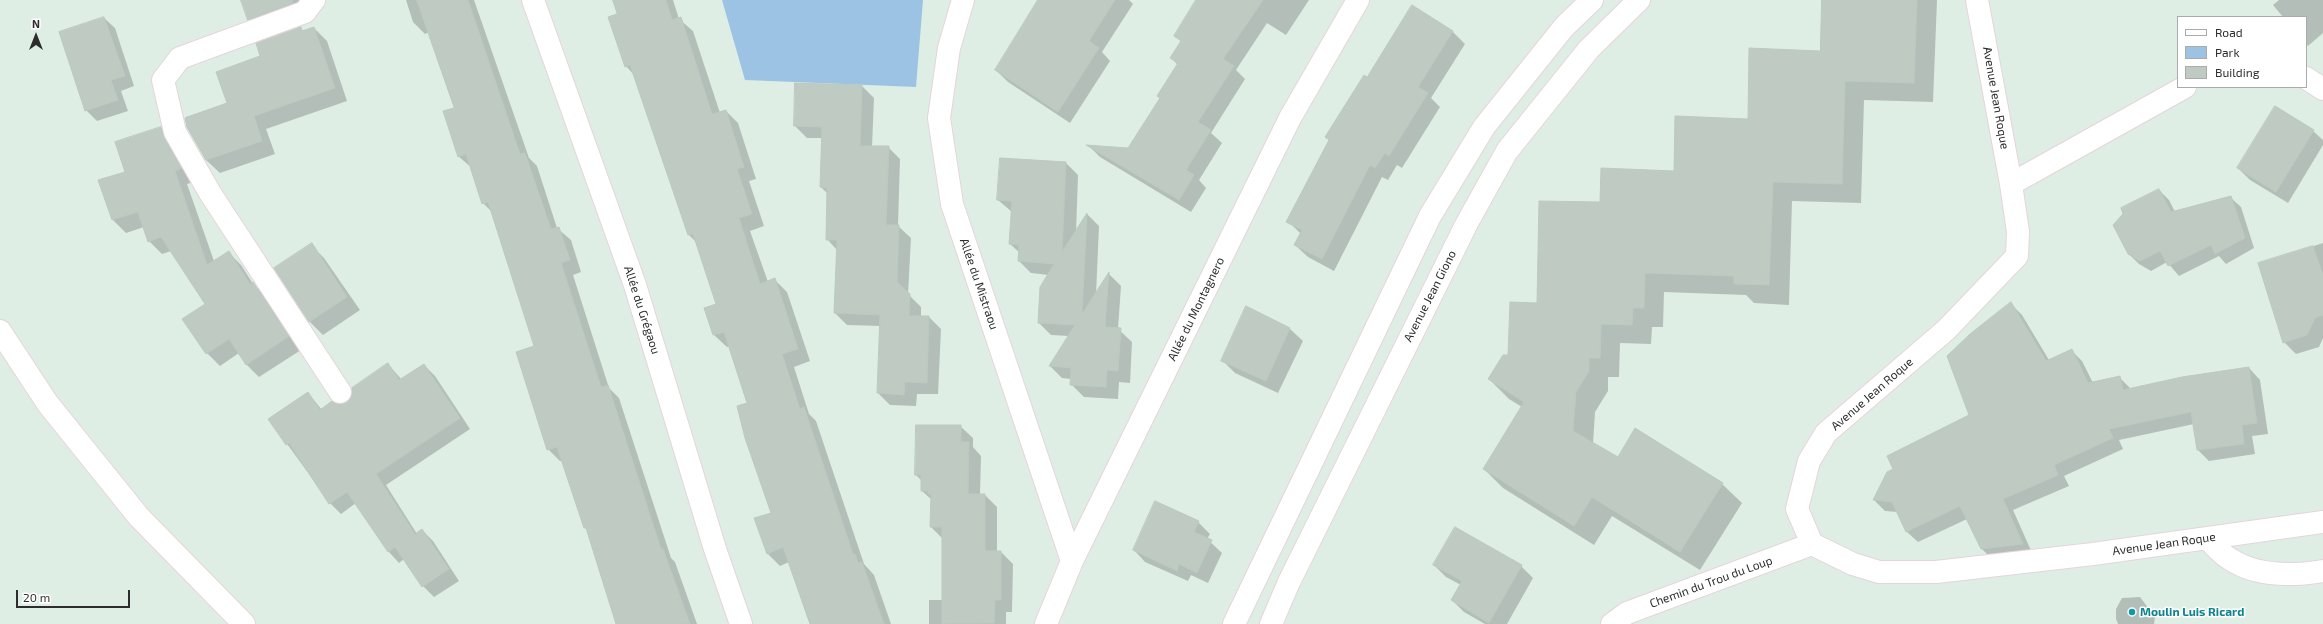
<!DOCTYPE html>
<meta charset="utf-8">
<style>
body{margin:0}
#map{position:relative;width:2323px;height:624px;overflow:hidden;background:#dfeee5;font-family:"Exo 2",sans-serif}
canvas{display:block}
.legend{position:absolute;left:2177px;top:16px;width:130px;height:72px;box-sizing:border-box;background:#fff;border:1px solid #ababab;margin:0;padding:5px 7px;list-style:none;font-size:12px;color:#2d2d2d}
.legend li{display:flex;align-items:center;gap:8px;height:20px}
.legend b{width:20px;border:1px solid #ababab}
.north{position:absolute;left:16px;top:16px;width:40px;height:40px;-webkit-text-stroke:3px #fff;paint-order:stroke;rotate:0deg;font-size:11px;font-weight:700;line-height:16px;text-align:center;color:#2d2d2d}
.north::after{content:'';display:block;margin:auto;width:14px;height:18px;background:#2d2d2d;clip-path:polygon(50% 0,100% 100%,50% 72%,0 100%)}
.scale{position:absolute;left:16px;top:590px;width:114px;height:18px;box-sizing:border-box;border:2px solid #2d2d2d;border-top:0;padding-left:5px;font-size:12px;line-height:14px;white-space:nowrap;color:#2d2d2d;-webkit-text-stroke:3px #fff;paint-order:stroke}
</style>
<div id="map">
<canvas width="2323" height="624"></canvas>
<ul class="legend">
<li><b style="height:5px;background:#fff"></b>Road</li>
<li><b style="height:11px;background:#9cc3e4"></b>Park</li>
<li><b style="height:11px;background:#bfcac2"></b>Building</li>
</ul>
<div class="north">N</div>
<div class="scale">20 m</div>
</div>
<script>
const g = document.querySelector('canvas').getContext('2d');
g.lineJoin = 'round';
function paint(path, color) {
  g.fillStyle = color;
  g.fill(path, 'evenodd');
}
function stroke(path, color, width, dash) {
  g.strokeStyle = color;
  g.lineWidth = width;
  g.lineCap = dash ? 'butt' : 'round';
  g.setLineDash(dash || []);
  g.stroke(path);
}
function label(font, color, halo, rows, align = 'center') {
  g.font = font + ' "Exo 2",sans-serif';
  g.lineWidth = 3;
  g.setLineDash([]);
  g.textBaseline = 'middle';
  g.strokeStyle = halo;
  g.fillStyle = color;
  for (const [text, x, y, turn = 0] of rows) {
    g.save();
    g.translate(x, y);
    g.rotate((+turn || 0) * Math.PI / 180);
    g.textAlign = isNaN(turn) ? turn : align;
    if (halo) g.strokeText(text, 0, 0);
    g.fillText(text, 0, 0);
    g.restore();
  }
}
paint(new Path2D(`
 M722 0H923L916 87 745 80Z`), '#9cc3e4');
paint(new Path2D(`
 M242 0H300L305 16 262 32 249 19Z
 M406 0H474L529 158 537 166 557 228 571 240 581 272 573 275 609 388 619 398 671 558 675 562 697 624H619L563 460 560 461 548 449 536 347 492 212 483 203 472 168 458 156 455 108 429 32 425 34 413 22Z
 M614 0H673L679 19 693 31 720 113 726 111 738 123 756 179 749 181 764 226 750 231 768 282 775 280 787 292 810 361 794 367 809 414 816 421 864 564 874 575 891 624H810L789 562 780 566 768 554 756 519 773 514 748 404 729 346 727 347 714 335 705 308 717 304 697 243 689 235 634 75 626 66 619 15Z
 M1038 0H1129L1133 4 1102 52 1110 61 1070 123 1008 82 996 70Z
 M1213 0H1309L1286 35 1267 23 1236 70 1245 79 1211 133 1222 143 1199 180 1206 188 1191 212 1100 157 1089 146 1129 149 1160 98 1178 65 1171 58Z
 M1823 0H1937L1933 102 1864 100 1861 203 1792 201 1789 305 1754 303 1746 295 1664 292 1663 327H1652L1651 344 1620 343 1619 377H1608V391L1595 412 1593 444 1618 459 1722 484 1742 503 1700 570 1612 516 1594 545 1503 488 1484 469 1522 407 1509 399 1489 379 1509 356 1538 304 1601 203 1675 172 1749 120 1821 52Z
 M2279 0H2323V33L2308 46 2306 43V17H2283L2273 5Z
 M1413 7 1453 32 1465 44 1431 98 1440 107 1402 168 1397 165 1388 180 1382 177 1334 271 1308 257 1295 245 1301 234 1288 221 1367 78Z
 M104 18 115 28 134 86 121 91 128 111 97 121 86 110Z
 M300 28 304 31 314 28 327 41 347 101 266 129 275 154 220 173 206 160 188 127 186 117 228 103 262 57Z
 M862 86 874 98 872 147H888L900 159 898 226 911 238 908 294 921 307V317H929L941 329 938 394H917L916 406 890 405 878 393 881 326 847 325 835 313 837 250 827 239 828 194 821 187 822 138H807L795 126Z
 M161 128 174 141 194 182 187 184 214 261 228 252 241 265 253 284 266 296 301 350 259 377 246 364 239 353 220 366 207 353V304L171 251 162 254 149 241 144 227 126 233 113 220 100 181 126 172Z
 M2313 131 2323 140V145L2288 203 2250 180 2238 168Z
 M1066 163 1078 175 1076 233 1087 214 1099 226 1096 295 1109 274 1121 286 1118 329 1132 342 1130 383 1119 382 1118 399 1084 397 1071 384V379L1062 378 1050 366 1069 336 1051 335 1039 323 1049 275 1031 273 1019 261 1020 253 1010 244 1012 212 998 200Z
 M2159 190 2169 200 2175 212 2230 197 2241 207 2254 248 2226 264 2219 256 2179 276 2167 262 2151 271 2139 264 2129 254Z
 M2323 243V338L2319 347 2296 354 2284 342 2259 264Z
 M311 245 324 258 360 310 323 335 310 322 275 268Z
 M2011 304 2022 315 2049 360 2071 350 2082 361 2093 383 2120 378 2131 389 2249 368 2260 380 2268 434 2252 436 2255 454 2209 461 2198 450 2194 424 2119 440 2123 449 2064 476 2069 486 2013 510 2033 555 1993 560 1982 549 1967 519 1918 542 1907 532 1898 512 1885 511 1874 500 1970 415Z
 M1247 308 1290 329 1303 341 1278 393 1235 373 1222 360Z
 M388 364 402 380 424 365 435 376 470 429 386 485 417 534 422 530 433 541 459 581 434 597 423 586 404 559 399 563 389 552 356 503 341 514 330 503 269 419 308 393 322 410 347 404Z
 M960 426 973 438V447L981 456 980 495H985L997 507V552H1001L1013 564 1012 612H1006V624H929V600H943V539L931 527 932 500 922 491V481L916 475Z
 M1198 522 1210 534 1207 539 1222 553 1208 583 1191 575 1188 581 1145 562 1134 550Z
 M1434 565 1521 566 1533 578 1507 624H1485L1464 612 1452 600 1461 585 1446 577Z
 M2140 597 2155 617 2154 624H2118L2116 619V609L2122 598Z`), '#0003');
const building = new Path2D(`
 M241 0H292L293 3 248 20Z
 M417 0H468L520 154 525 153 551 229 559 227 570 260 561 263 601 387 608 385 661 549H663L690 624H616L586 528H584L557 447 547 450 516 352 534 346 488 202 482 204 466 154 458 157 443 111 454 108Z
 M613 0H666L672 20 681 17 712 114 726 110 744 167 737 169 752 214 739 218 760 284 775 278 798 349 782 354 800 409 804 407 853 554H855L858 563 862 562 884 624H810L783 547 767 554 754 518 771 513 745 438 737 406 747 403 724 332 713 335 704 308 716 304 693 234 688 235 630 65 625 67 608 17 617 14Z
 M1038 0H1115L1089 41 1099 48 1058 112 995 70Z
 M1196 0H1263L1223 59 1234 66 1198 122 1211 130 1186 170 1194 175 1179 200 1086 145 1128 148 1160 98 1157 96 1178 63 1170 58 1181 41 1174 36Z
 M1822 0H1917L1914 83 1845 81 1842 184 1773 182 1769 285 1734 284V276L1645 273 1644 308H1633L1632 325 1601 324 1600 358H1589V371L1576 392 1573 431 1618 457 1635 428 1723 483 1680 552 1592 497 1574 526 1483 469 1524 402 1488 379 1503 355H1508L1510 302 1537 303 1539 201 1600 202 1601 168 1674 171 1675 116 1748 119 1749 48 1820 51Z
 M1412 5 1453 31 1418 87 1428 93 1389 156 1385 153 1375 168 1370 165 1322 259 1294 245 1302 230 1286 222 1329 140 1325 137 1364 75 1367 77Z
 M104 17 125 76 111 80 118 100 85 111 59 32Z
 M301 27 302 31 314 27 335 88 254 116 262 141 206 160 187 127 185 118 227 103 216 72 260 56 256 43Z
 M795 83 862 85 860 146H889L886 225H899L897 282 910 294 909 316H929L927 383 905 382 904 395 877 393 880 315 834 313 837 240H826L827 188 820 187 822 127 794 126Z
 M2275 106 2314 130 2276 192 2237 168Z
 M161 127 164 138 182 168 175 171 207 265 229 251 250 284 253 282 289 336 246 365 229 339 206 354 182 319 205 304 161 237 148 242 138 212 112 220 98 180 125 172 115 142Z
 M1000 158 1066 162 1062 252 1087 213 1082 314 1109 272 1105 327 1121 328 1118 371 1107 370 1106 387 1070 385 1071 368 1049 366 1075 325 1038 323 1040 287 1054 264 1018 261 1019 245 1009 244 1012 201 997 200Z
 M2159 189 2171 212 2231 196 2245 238 2215 254 2211 245 2168 266 2160 251 2140 261 2128 254 2113 225 2123 214 2121 208Z
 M312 243 347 297 309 322 274 268Z
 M2313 246 2323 275V315L2315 318 2307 335 2283 343 2258 263Z
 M2011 302 2046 361 2072 349 2088 383 2120 376 2123 390 2182 377 2249 367 2257 423 2242 425 2244 444 2197 450 2191 412 2109 429 2113 438 2054 465 2058 475 2003 499 2023 544 1981 549 1960 506 1906 532 1892 502 1873 500 1887 472 1893 469 1887 456 1969 415 1947 356 1970 334Z
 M1246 306 1290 328 1266 381 1221 361Z
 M388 363 399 380 424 364 460 418 376 474 415 534 422 529 449 569 422 587 395 547 388 552 347 492 329 504 289 443 286 445 268 419 308 392 320 410 332 401 340 404 346 403 351 397 352 388Z
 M916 425H961V442H969L968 494H985V551H1001V600H995L994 623 942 624V527H930L931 494H928V491H921V475H915Z
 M1155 501 1199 521 1194 532 1212 540 1197 573 1179 564 1177 571 1133 550Z
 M1455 527 1522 565 1489 623 1451 600 1462 581 1433 565Z`);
paint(building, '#bfcac2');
stroke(building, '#b9cac0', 1);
const lane = new Path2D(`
 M314 0 305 12 180 58 163 80 175 132 210 193 340 392`);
const street = new Path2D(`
 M533 0 635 285 715 549 741 624
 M963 0 949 48 939 118 952 204 1072 561
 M1977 0 2011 184 2018 232 2017 256 1946 330 1826 433 1809 461 1797 509 1812 544 1853 564 1879 572H1936L2093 554 2323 522
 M2306 78 2323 89
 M2011 184 2185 87
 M2207 538C2214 545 2221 554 2230 559 2257 577 2292 576 2323 571
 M1046 624 1072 561 1290 118 1358 0
 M1612 624 1627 613 1812 544`);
const secondary = new Path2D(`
 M0 331 48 404 139 517 244 624
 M1234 624 1430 216 1484 127 1564 27 1592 0
 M1271 624 1289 582 1467 223 1507 151 1589 49 1639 0`);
stroke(lane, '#e5d4db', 24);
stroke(street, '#e5d4db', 24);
stroke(secondary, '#e5d4db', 24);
stroke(lane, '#fff', 22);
stroke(street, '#fff', 22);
stroke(secondary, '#fff', 22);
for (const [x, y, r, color] of [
 [2132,612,4,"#0f9aa8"]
]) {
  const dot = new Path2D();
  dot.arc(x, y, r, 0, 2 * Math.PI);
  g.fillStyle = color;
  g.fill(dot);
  stroke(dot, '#fff', 1.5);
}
label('12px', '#2d2d2d', '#fff', [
 ["Avenue Jean Roque",1996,98,80],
 ["Allée du Mistraou",979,284,71],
 ["Avenue Jean Giono",1430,296,-63],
 ["Allée du Montagnero",1196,309,-64],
 ["Allée du Grégaou",642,310,72],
 ["Avenue Jean Roque",1872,394,-41],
 ["Avenue Jean Roque",2164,544,-8],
 ["Chemin du Trou du Loup",1711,582,-20]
]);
label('bold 12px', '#0d838f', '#fff', [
 ["Moulin Luis Ricard",2140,612]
], 'left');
</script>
